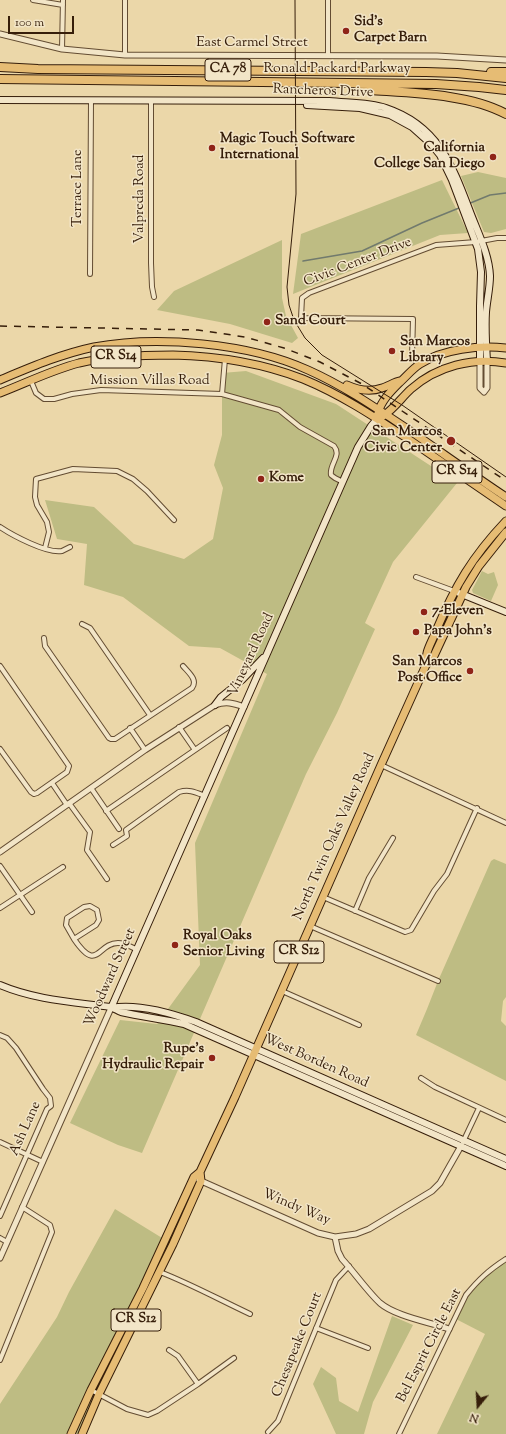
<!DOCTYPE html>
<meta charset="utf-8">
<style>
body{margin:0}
#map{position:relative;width:506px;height:1434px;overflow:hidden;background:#ebd7a9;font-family:"Sorts Mill Goudy",serif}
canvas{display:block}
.north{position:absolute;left:458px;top:1386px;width:40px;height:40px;-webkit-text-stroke:3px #f2e5c7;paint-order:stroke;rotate:198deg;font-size:11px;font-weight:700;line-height:16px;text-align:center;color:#361e0a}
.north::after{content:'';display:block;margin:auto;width:14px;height:18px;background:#361e0a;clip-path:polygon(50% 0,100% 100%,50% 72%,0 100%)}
.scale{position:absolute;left:8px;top:16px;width:66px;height:18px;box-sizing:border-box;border:2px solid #361e0a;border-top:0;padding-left:5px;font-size:12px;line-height:14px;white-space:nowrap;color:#361e0a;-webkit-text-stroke:3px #f2e5c7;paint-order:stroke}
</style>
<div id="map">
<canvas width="506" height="1434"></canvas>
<div class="north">N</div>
<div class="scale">100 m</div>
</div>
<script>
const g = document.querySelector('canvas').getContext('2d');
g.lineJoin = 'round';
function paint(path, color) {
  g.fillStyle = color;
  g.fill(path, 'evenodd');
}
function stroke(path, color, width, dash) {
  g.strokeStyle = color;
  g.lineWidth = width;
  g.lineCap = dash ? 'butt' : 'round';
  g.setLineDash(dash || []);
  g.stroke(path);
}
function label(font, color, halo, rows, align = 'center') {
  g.font = font + ' "Sorts Mill Goudy",serif';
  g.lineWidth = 3;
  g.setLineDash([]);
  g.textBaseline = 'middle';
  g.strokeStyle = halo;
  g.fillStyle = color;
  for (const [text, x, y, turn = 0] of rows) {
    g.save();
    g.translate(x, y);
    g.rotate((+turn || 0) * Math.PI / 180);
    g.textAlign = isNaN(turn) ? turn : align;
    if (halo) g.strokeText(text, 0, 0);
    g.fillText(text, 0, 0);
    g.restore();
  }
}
paint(new Path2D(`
 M478 172 506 178V229L491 233 484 232 461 176Z
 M442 180 468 233 440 235 293 294 301 234Z
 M282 240V298L286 316 298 338 292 343 230 324 157 310 174 291Z
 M246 371 336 404 457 483 393 562 365 623 375 629 337 713 306 774 142 1153 118 1145 70 1123 120 1020 157 1024 200 965 195 843 267 674 220 648 189 646 123 597 84 585 87 544 57 539 45 500 94 507 134 544 184 559 213 539 223 488 214 465 222 435V373Z
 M482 571 488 574 494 572 498 585 491 601 473 593 472 590Z
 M494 859 506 864V997L503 1001 501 1021 506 1026V1081L416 1035 427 1009 438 981 491 861Z
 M115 1209 167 1241 81 1434H0V1404L57 1317 69 1292Z
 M506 1259V1434H437L485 1334 454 1318 466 1295 478 1280Z
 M392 1316 413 1325 373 1402 364 1434H336L313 1384 321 1367 336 1378 339 1401 358 1412Z`), '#bebc83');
stroke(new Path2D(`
 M468 204 490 195 506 193
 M303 261 362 251 422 223 459 208`), '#717a6d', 1.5);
const minor = new Path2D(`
 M33 0 63 5
 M125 0V55
 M62 49 63 0
 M328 56V0
 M151 101V263L152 287 154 297
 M90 274 91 101
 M419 365 412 357 413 319 301 318 302 298 309 293 436 245 476 242 497 238H506
 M31 381 36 393 44 399H54L72 394 101 390 222 394 225 359
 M222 394 279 410 300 427 334 446C342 456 329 464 331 475L335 478 343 482
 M0 527C12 535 47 554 62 551 64 550 68 548 70 547
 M45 548 49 532 47 522 37 505 35 497 36 479 73 469 117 471 133 479 147 491 174 520
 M416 577 454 591
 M82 624 90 628 150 715
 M44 638 45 646 109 738 111 739H115L192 688C198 680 189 673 183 666
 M0 666 69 766 67 772 37 793 34 794 31 792 0 749
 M179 727 195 750
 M130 728 145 750
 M381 765 506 823
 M52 783 67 805
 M91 788 119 829
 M69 803 90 832 87 850 107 879
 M106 811 227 728
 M113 845 127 836 126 830 179 792C189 789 195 792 205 796
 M0 866 32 912
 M323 897 405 932 411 930 434 891 447 874 477 808
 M90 906 97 910 99 920 96 925 74 939 66 925 67 918 84 907Z
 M0 908 63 867
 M355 911 369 878 393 838
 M310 926 438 981
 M74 939C98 974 97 943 118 943 125 943 131 947 136 949
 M282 991 359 1025
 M0 1035 7 1038 16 1048 43 1089 50 1098 51 1106 47 1109 0 1216
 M421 1078 435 1087 506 1120
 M0 1142 43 1162
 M463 1142 479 1108
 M0 1238 7 1242
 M160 1272C191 1284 220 1300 250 1314
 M316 1328 368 1348
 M169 1350 178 1356 198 1384
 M0 1360 52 1232 50 1225 22 1207
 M91 1390 127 1409 148 1415 157 1411 198 1384 234 1358
 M268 1432 278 1421 336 1280 349 1266
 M399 1434 466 1295C479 1279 489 1270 506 1259`);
const tertiary = new Path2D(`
 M0 34 62 49 125 55 437 56 506 60
 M480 361V388L484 392 487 388V361
 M0 852 145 750 215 705C226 701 233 703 244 707
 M199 1180 318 1233 335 1237 338 1251 342 1259C354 1272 368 1292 380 1303 395 1316 429 1322 449 1329
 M335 1237 356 1234 369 1229 432 1191 440 1183 461 1146
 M0 1258 111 1008`);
const secondary = new Path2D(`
 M0 100 329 101C347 103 368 102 386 108 437 125 452 164 469 209 477 231 489 253 490 276 490 288 487 300 486 312 485 328 486 345 487 361
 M307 105 360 108 390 115 412 127 431 144 440 155 452 180 478 249 481 272 480 306V361
 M459 593 506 612
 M215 705 221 697 242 680 263 658
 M0 985C35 1000 73 1002 110 1007 114 1008 118 1011 121 1012 142 1017 163 1019 184 1024L506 1166
 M111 1008 358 447 371 426 377 419
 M111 1008C138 1003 171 1013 196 1022L506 1159`);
const primary = new Path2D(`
 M0 380C31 367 61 354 94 347 157 335 249 343 308 370 344 386 376 408 409 430 441 452 473 475 506 497
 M347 385C358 390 371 392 382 388 389 386 394 382 400 381
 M0 393C26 383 52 370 79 363 110 356 141 355 173 355 216 356 262 363 303 379 342 395 376 418 411 441 442 462 474 484 506 506
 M378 413C381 401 391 391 399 383 406 377 412 369 420 364 443 349 479 345 506 348
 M383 416C394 409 402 397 411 389 437 366 473 357 506 363
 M426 665C425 651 431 644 436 631 455 586 472 557 506 521
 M71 1434 91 1390 143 1288 194 1177 200 1172 235 1097 381 765 426 665 433 658 466 587 479 566 506 532
 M82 1434 99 1394 173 1244 201 1181 200 1172`);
const motorway = new Path2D(`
 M0 67 38 69 426 72 457 73 506 78
 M491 72H506
 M0 79 436 84 479 87 506 90
 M359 86 370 90C412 93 470 94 506 114`);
stroke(minor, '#634c32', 6);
stroke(tertiary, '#634c32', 7);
stroke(secondary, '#361e0a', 8);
stroke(primary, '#361e0a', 9);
stroke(motorway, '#361e0a', 10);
stroke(minor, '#f2e5c7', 4);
stroke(tertiary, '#f2e5c7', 5);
stroke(secondary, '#f2e5c7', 6);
stroke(primary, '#e6bc74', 7);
stroke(motorway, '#e6bc74', 8);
stroke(new Path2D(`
 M295 0 296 194 287 287 289 305 294 320 305 338 322 355 402 405 506 477`), '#361e0a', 1);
stroke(new Path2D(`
 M0 326 198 330 245 337 284 348 320 362 362 384 506 481`), '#361e0a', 1.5, [7, 7]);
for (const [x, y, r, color] of [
 [346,31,4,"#8f2418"],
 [212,148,4,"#8f2418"],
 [493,157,4,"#8f2418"],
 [267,322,4,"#8f2418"],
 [392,351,4,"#8f2418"],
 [451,441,5,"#8f2418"],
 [261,479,4,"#8f2418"],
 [424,612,4,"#8f2418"],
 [416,632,4,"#8f2418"],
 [470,671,4,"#8f2418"],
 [175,945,4,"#8f2418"],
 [212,1058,4,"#8f2418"]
]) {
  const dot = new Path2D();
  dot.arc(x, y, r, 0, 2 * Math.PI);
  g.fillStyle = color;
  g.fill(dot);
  stroke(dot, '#f2e5c7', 1.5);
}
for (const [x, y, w] of [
 [228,70,46],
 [116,357,50],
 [457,472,50],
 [299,952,50],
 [136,1320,50]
]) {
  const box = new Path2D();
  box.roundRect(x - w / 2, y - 11, w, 22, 3);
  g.fillStyle = '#f2e5c7';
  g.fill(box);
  stroke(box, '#361e0a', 1);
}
label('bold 13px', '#361e0a', null, [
 ["CA 78",228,70],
 ["CR S14",116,357],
 ["CR S14",457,472],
 ["CR S12",299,952],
 ["CR S12",136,1320]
]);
label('bold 14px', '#361e0a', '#f2e5c7', [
 ["Sid's",354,23],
 ["Carpet Barn",354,39],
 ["Magic Touch Software",220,140],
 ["International",220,156],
 ["California",485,149,"right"],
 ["College San Diego",485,165,"right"],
 ["Sand Court",275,322],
 ["San Marcos",400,343],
 ["Library",400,359],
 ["San Marcos",442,433,"right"],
 ["Civic Center",442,449,"right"],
 ["Kome",269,479],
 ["7-Eleven",432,612],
 ["Papa John's",424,632],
 ["San Marcos",462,663,"right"],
 ["Post Office",462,679,"right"],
 ["Royal Oaks",183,937],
 ["Senior Living",183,953],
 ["Rupe’s",204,1050,"right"],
 ["Hydraulic Repair",204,1066,"right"]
], 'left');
label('14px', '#361e0a', '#f2e5c7', [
 ["East Carmel Street",252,44],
 ["Ronald Packard Parkway",337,70],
 ["Rancheros Drive",323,92,2],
 ["Terrace Lane",79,188,-90],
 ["Valpreda Road",141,199,-90],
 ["Civic Center Drive",358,263,-21],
 ["Mission Villas Road",150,382],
 ["Vineyard Road",252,655,-65],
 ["North Twin Oaks Valley Road",335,837,-66],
 ["Woodward Street",111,978,-66],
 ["West Borden Road",316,1062,24],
 ["Ash Lane",26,1129,-66],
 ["Windy Way",296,1208,23],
 ["Chesapeake Court",298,1345,-68],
 ["Bel Esprit Circle East",430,1346,-63]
]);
</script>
